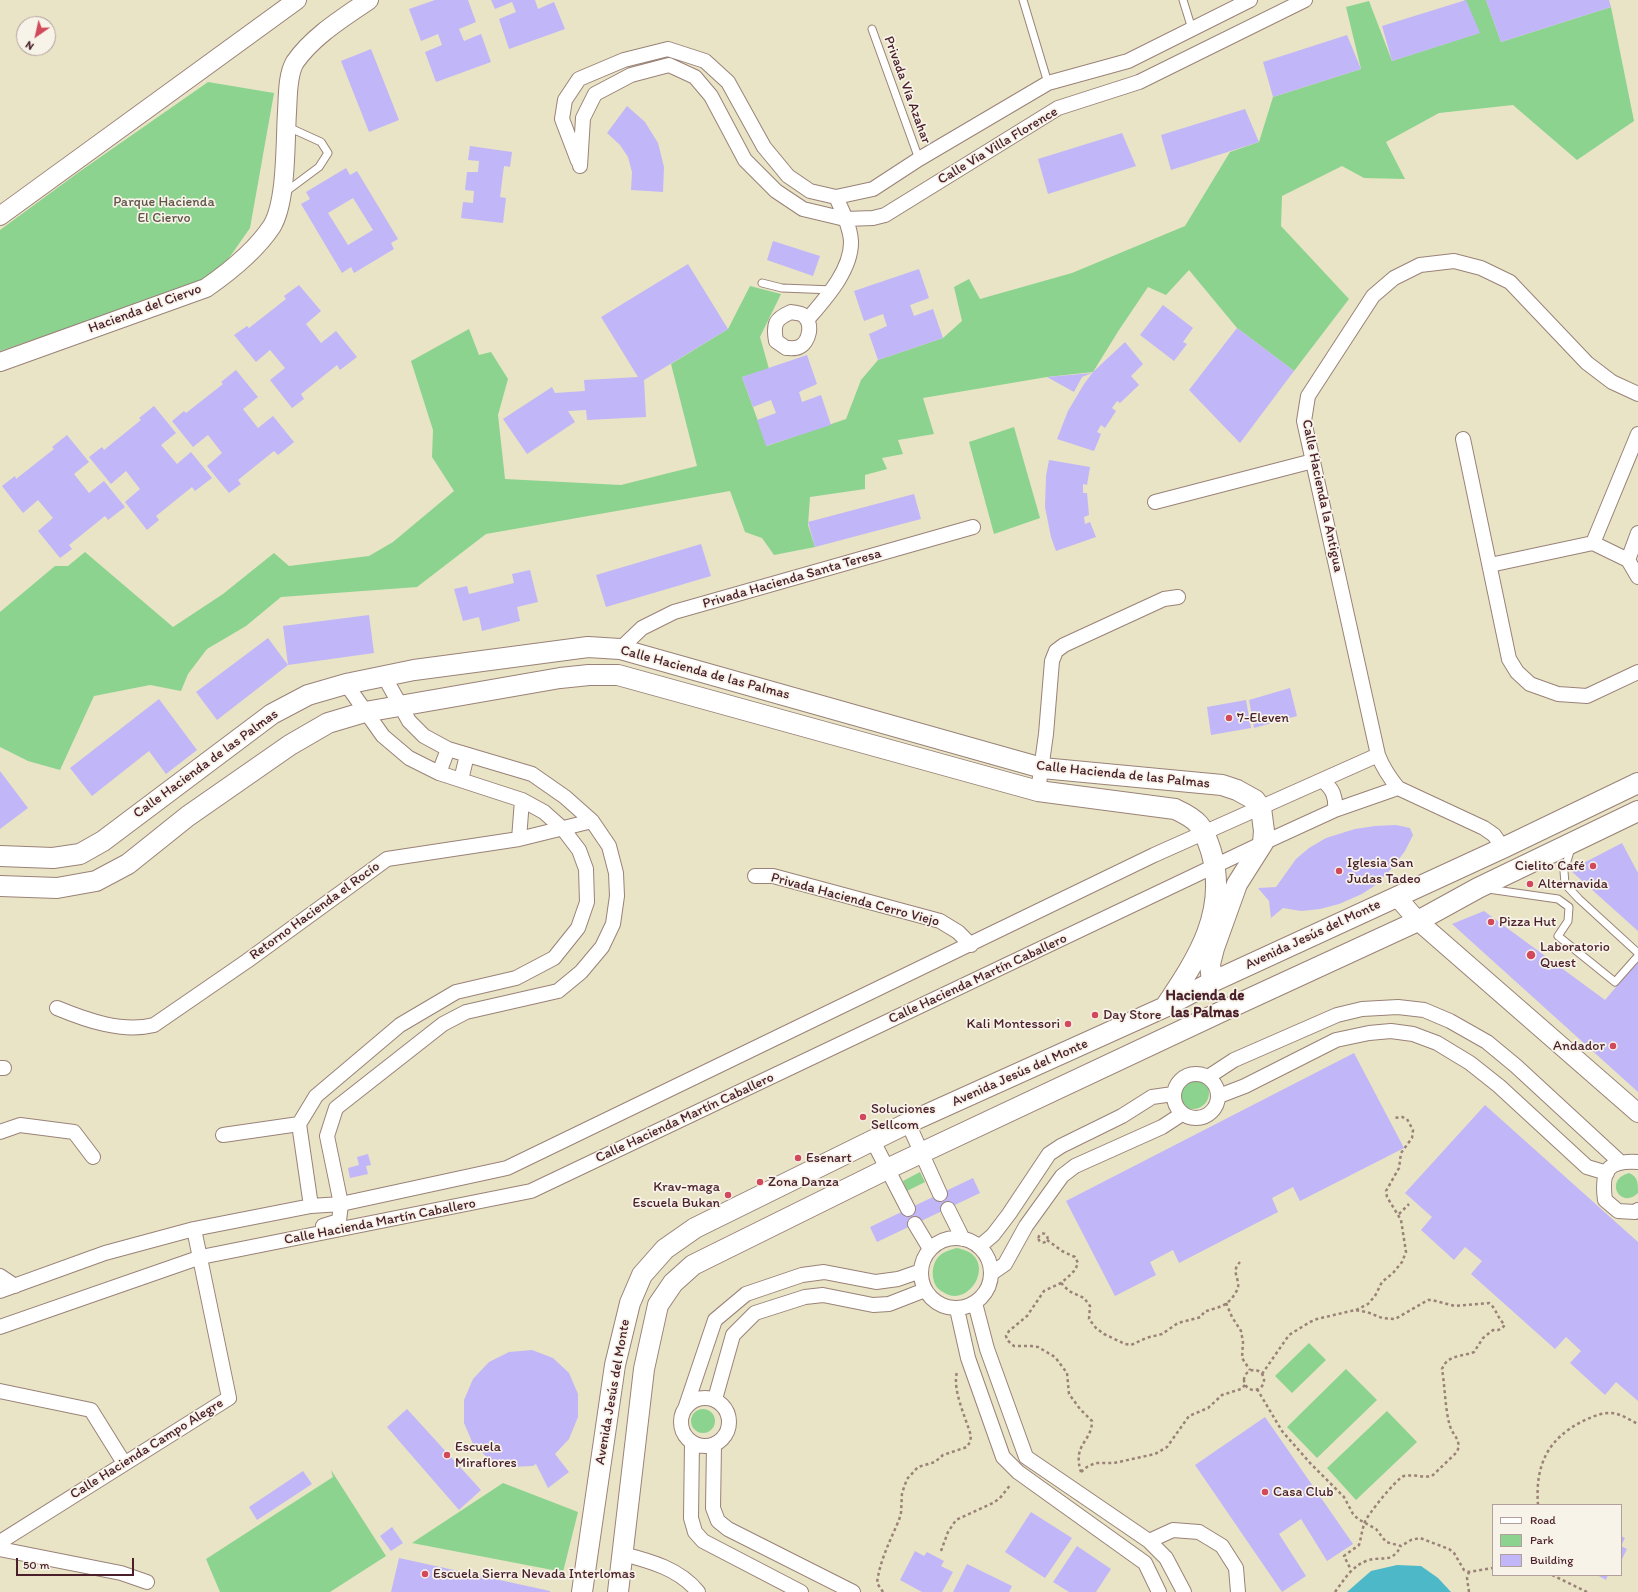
<!DOCTYPE html>
<meta charset="utf-8">
<style>
body{margin:0}
#map{position:relative;width:1638px;height:1592px;overflow:hidden;background:#e9e4c5;font-family:Itim,sans-serif}
canvas{display:block}
.legend{position:absolute;left:1492px;top:1504px;width:130px;height:72px;box-sizing:border-box;background:#f7f3e8;border:1px solid #b29e9c;margin:0;padding:5px 7px;list-style:none;font-size:12px;color:#4a1f2b}
.legend li{display:flex;align-items:center;gap:8px;height:20px}
.legend b{width:20px;border:1px solid #b29e9c}
.north{position:absolute;left:16px;top:16px;width:40px;height:40px;box-sizing:border-box;background:#f7f3e8;border:1px solid #b29e9c;border-radius:50%;rotate:214deg;font-size:11px;font-weight:700;line-height:16px;text-align:center;color:#4a1f2b}
.north::after{content:'';display:block;margin:auto;width:14px;height:18px;background:#d1495b;clip-path:polygon(50% 0,100% 100%,50% 72%,0 100%)}
.scale{position:absolute;left:16px;top:1558px;width:118px;height:18px;box-sizing:border-box;border:2px solid #4a1f2b;border-top:0;padding-left:5px;font-size:12px;line-height:14px;white-space:nowrap;color:#4a1f2b;-webkit-text-stroke:3px #f7f3e8;paint-order:stroke}
</style>
<div id="map">
<canvas width="1638" height="1592"></canvas>
<ul class="legend">
<li><b style="height:5px;background:#fff"></b>Road</li>
<li><b style="height:11px;background:#8bd38f"></b>Park</li>
<li><b style="height:11px;background:#c1b6f8"></b>Building</li>
</ul>
<div class="north">N</div>
<div class="scale">50 m</div>
</div>
<script>
const g = document.querySelector('canvas').getContext('2d');
g.lineJoin = 'round';
function paint(path, color) {
  g.fillStyle = color;
  g.fill(path, 'evenodd');
}
function stroke(path, color, width, dash) {
  g.strokeStyle = color;
  g.lineWidth = width;
  g.lineCap = dash ? 'butt' : 'round';
  g.setLineDash(dash || []);
  g.stroke(path);
}
function label(font, color, halo, rows, align = 'center') {
  g.font = font + ' Itim,sans-serif';
  g.lineWidth = 3.5;
  g.setLineDash([]);
  g.textBaseline = 'middle';
  g.strokeStyle = halo;
  g.fillStyle = color;
  for (const [text, x, y, turn = 0] of rows) {
    g.save();
    g.translate(x, y);
    g.rotate((+turn || 0) * Math.PI / 180);
    g.textAlign = isNaN(turn) ? turn : align;
    if (halo) g.strokeText(text, 0, 0);
    g.fillText(text, 0, 0);
    g.restore();
  }
}
paint(new Path2D(`
 M1464 0H1486L1501 42 1611 7 1634 121 1577 160 1513 105 1439 113 1386 142 1405 179 1364 178 1342 166 1282 196 1281 226 1349 299 1294 371 1237 328 1189 270 1166 295 1148 287 1119 330 1093 372 1047 377 923 398 934 434 898 440 903 454 882 458 887 469 865 475V489L810 497 808 525 815 547 774 555 762 538 745 532 730 491 486 534 417 587 281 597 246 626 207 649 188 674 181 691 150 685 94 696 60 770 28 761 0 747V612L55 566H68L85 552 173 627 223 594 274 553 289 566 369 556 393 542 454 491 432 457 433 430 411 361 469 329 479 355 491 352 508 379 498 415 505 479 621 485 697 466 671 364 728 329 750 286 781 294 760 337 769 369 742 377 767 446 846 419 861 380 878 360 943 338 962 321 954 287 969 279 980 299 1072 273 1185 226 1230 152 1259 142 1273 97 1361 69 1346 7 1369 1 1392 61 1479 33Z
 M208 82 274 93 250 228 215 278 0 351V230L79 172Z
 M1014 427 1040 518 994 534 969 442Z
 M1177 1093a16 16 0 1 1 32 0a16 16 0 1 1-32 0Z
 M920 1172 925 1182 907 1191 903 1181Z
 M1629 1173C1638 1177 1638 1182 1638 1193 1621 1210 1603 1180 1629 1173Z
 M957 1248C961 1249 965 1250 969 1252 994 1267 967 1309 943 1292 940 1290 938 1289 936 1286 930 1275 932 1258 945 1252 949 1250 953 1249 957 1248Z
 M1309 1343 1326 1360 1292 1393 1275 1376Z
 M1346 1369 1377 1400 1317 1458 1287 1427Z
 M691 1421a12 12 0 1 1 24 0a12 12 0 1 1-24 0Z
 M1387 1411 1417 1442 1356 1500 1327 1468Z
 M331 1470 386 1556 330 1592H220L206 1559 333 1477Z
 M503 1483 578 1512 563 1572 412 1543Z`), '#8bd38f');
paint(new Path2D(`
 M1397 1565 1421 1566 1438 1578 1451 1592H1347L1371 1571Z`), '#4cb8c8');
paint(new Path2D(`
 M435 0H468L476 22 459 29 464 41 481 34 491 62 436 82 425 52 442 45 438 34 421 41 409 9Z
 M491 0H535L538 9 554 2 565 29 509 49 499 19 516 12 512 2 495 9Z
 M1466 0 1480 33 1392 61 1382 26Z
 M1486 0H1609L1611 7 1501 42Z
 M1347 35 1361 69 1273 97 1263 62Z
 M371 49 399 120 369 132 341 61Z
 M627 106 645 122 658 143 664 167 663 192 631 190 632 172 628 157 620 145 607 133Z
 M1245 109 1259 142 1171 170 1161 135Z
 M1122 133 1136 166 1048 194 1038 159Z
 M470 146 512 152 510 167 504 166 500 197 506 198 503 223 461 218 463 202 473 203 474 191 465 190 467 172H478L479 161 468 160Z
 M346 168 350 175 357 171 398 239 391 243 394 249 354 273 351 267 342 273 301 204 310 199 306 192ZM353 198 373 230 348 245 328 213Z
 M773 241 820 256 813 276 767 260Z
 M688 264 728 329 644 380 646 417 587 420 586 410 568 411 575 422 527 454 503 419 552 387 555 393 585 391 584 380 638 377 601 317Z
 M919 269 929 298 910 305 914 316 933 309 943 338 878 360 869 334 887 326 883 314 864 321 854 291Z
 M299 285 321 311 306 324 321 343 336 331 357 357 340 370 337 365 301 394 304 399 292 408 270 380 285 368 270 350 256 362 234 335 247 326 249 328 286 299 284 296Z
 M1163 305 1193 328 1183 342 1187 344 1174 361 1140 335Z
 M1237 328 1294 371 1240 443 1189 390Z
 M1125 342 1143 364 1131 376 1139 385 1120 403 1117 401 1112 408 1116 411 1105 428 1101 425 1097 432 1101 434 1094 451 1057 439 1068 411 1084 384 1093 372Z
 M807 355 817 384 799 392 802 402 821 395 831 425 766 446 757 420 776 413 771 400 753 407 742 377Z
 M236 370 258 397 243 409 258 428 273 416 294 442 278 455 274 451 238 480 241 484 229 493 207 466 222 453 208 435 193 447 172 421 184 411 186 413 223 384 221 382Z
 M1092 373 1082 377 1074 392 1047 377Z
 M154 406 176 433 161 445 177 464 191 452 212 478 195 491 192 487 156 516 159 520 147 530 125 502 140 489 126 471 111 484 89 457 102 447 104 450 141 420 139 418Z
 M67 435 89 462 74 474 89 493 104 481 125 507 108 520 105 516 69 545 72 549 60 558 38 531 53 518 38 500 23 513 2 486 15 476 16 479 54 449 52 447Z
 M1049 460 1090 467 1087 485 1083 484V493H1087L1089 515 1084 517 1085 524 1090 522 1096 537 1056 551 1051 537 1045 507 1046 476Z
 M914 494 921 519 815 547 808 522Z
 M701 544 711 576 606 607 596 575Z
 M530 570 538 602 517 607 520 621 482 631 479 617 463 621 454 589 467 586 469 594 514 583 512 574Z
 M369 615 374 653 288 665 283 626Z
 M268 638 288 665 217 720 196 692Z
 M1290 688 1297 716 1254 728 1249 700Z
 M159 699 197 750 166 774 149 751 92 796 70 768Z
 M1246 700 1251 728 1211 735 1207 707Z
 M0 771 28 808 0 829Z
 M1396 825 1410 828 1413 835 1405 851 1392 868 1377 884 1362 894 1339 904 1320 909 1301 911 1283 908 1271 918 1269 901 1258 888 1276 887 1296 859 1309 848 1326 838 1355 829 1375 826Z
 M1622 843 1638 873V931L1570 870Z
 M1484 911 1605 1000 1638 961V1092L1452 924Z
 M1354 1053 1404 1148 1300 1201 1293 1187 1272 1198 1278 1212 1179 1263 1173 1250 1150 1262 1156 1275 1115 1296 1066 1201Z
 M1485 1105 1638 1242V1401L1616 1382 1605 1395 1570 1363 1581 1351 1566 1337 1555 1349 1471 1274 1482 1261 1465 1247 1454 1260 1421 1230 1432 1217 1405 1193Z
 M368 1154 371 1165 366 1166 368 1174 350 1178 348 1168 359 1165 357 1157Z
 M973 1178 980 1193 877 1242 870 1227Z
 M532 1350 553 1358 569 1373 578 1394V1417L569 1439 555 1454 569 1472 548 1488 536 1464 533 1466 510 1467 489 1459 473 1444 464 1423V1400L473 1379 489 1362 509 1352Z
 M407 1409 481 1490 459 1510 387 1427Z
 M1265 1417 1353 1544 1327 1561 1301 1519 1279 1534 1306 1576 1282 1592 1195 1465Z
 M303 1471 312 1484 257 1520 249 1507Z
 M1031 1512 1072 1538 1045 1578 1005 1552Z
 M392 1527 403 1543 391 1551 380 1536Z
 M1621 1536 1625 1538 1621 1546 1627 1549 1621 1561Z
 M1077 1546 1111 1569 1096 1592H1069L1053 1582Z
 M915 1551 924 1556 927 1552 944 1561 941 1566 953 1572 942 1592H922L900 1580Z
 M399 1558 550 1591V1592H391Z
 M967 1564 1012 1586 1009 1592H953Z
 M1597 1575H1608L1606 1580Z`), '#c1b6f8');
const service = new Path2D(`
 M1023 0 1048 83
 M1183 0 1192 29
 M872 29 919 159
 M284 193 319 167 328 153 321 142 288 127
 M762 283 782 288 833 290
 M1571 848 1564 871 1565 884 1579 899 1638 953
 M1488 889 1558 899 1569 907 1568 921 1558 936 1615 982 1638 956`);
const minor = new Path2D(`
 M578 161 562 119 565 100 579 79 624 60 668 49 705 61 728 82 764 147 788 176 810 191 836 197 873 189 919 159 1048 83 1128 61 1250 0
 M580 166 583 118 595 94 631 75 669 65 695 77 711 96 745 160 776 191 803 209 845 219 873 218 885 215 1058 108 1139 82 1305 0
 M791 312C795 313 800 313 803 315 814 323 809 343 799 347 795 349 789 348 786 348L776 341C773 324 775 319 791 312Z
 M807 320C825 299 852 270 851 241 850 226 842 210 836 197
 M1463 439 1509 659 1517 672 1530 684 1558 694 1587 696 1638 672
 M1155 502 1313 461
 M1593 543 1638 434
 M1628 560 1638 533
 M1490 565 1593 543 1628 560 1638 577
 M620 649 642 628 674 612 973 527
 M439 773 448 749
 M461 780 467 755
 M1323 781C1333 789 1336 797 1335 810
 M1038 791 1046 734 1052 661 1056 651 1064 645 1164 599 1178 597
 M519 839 522 800
 M1503 848 1494 835 1484 828 1398 788C1389 777 1383 768 1378 755L1304 421 1308 396 1373 296 1394 278 1420 265 1454 261 1481 268 1510 282 1587 363 1612 382 1638 394
 M755 876H773L940 921 958 932 971 945
 M57 1008C86 1020 122 1033 154 1025L247 961 387 859 519 839 592 821
 M0 1068H4
 M1174 1096a22 22 0 1 1 44 0a22 22 0 1 1-44 0Z
 M1208 1077 1234 1060 1337 1015 1362 1009 1398 1007 1424 1010 1450 1021 1487 1042 1516 1066 1620 1162
 M1219 1096 1245 1086 1336 1040 1369 1033 1391 1031 1413 1034 1437 1043 1470 1063 1499 1086 1587 1167 1607 1173
 M908 1123 940 1194
 M0 1132 20 1125 74 1132 93 1157
 M223 1135 299 1124
 M873 1141 908 1209
 M1638 1162C1607 1160 1601 1171 1605 1200L1618 1211 1635 1212 1638 1210
 M311 1206 299 1124 316 1096 400 1025 456 992 516 978 554 958 578 928 587 902 586 869 579 850 563 829 544 812 522 800 439 773 409 758 383 736 346 684
 M948 1209 963 1239
 M915 1224 930 1249
 M323 1226 339 1221 341 1204 327 1136 336 1108 443 1024 466 1012 558 991 581 972 602 947 613 924 617 896 616 873 609 846 592 821 565 797 532 774 448 749 424 736 409 721 384 676
 M921 1273a35 35 0 1 1 70 0a35 35 0 1 1-70 0Z
 M979 1247 993 1235 1009 1214 1049 1154 1061 1146 1122 1116 1152 1097 1173 1094
 M992 1273 1005 1264 1026 1226 1062 1176 1075 1166 1162 1127 1182 1114
 M0 1276 15 1286
 M0 1291 105 1253 194 1229 311 1206 341 1204 507 1168 1154 855 1378 755
 M975 1303 987 1349 1026 1457 1149 1541 1166 1558 1184 1592
 M957 1309 968 1358 1003 1457 1018 1472 1145 1563 1159 1592
 M0 1327 201 1257 531 1191 1263 843 1335 810 1398 788
 M0 1391 91 1410 124 1463
 M681 1422a24 24 0 1 1 48 0a24 24 0 1 1-48 0Z
 M715 1399 733 1335 755 1313 805 1297 823 1295 873 1305 889 1304 925 1290
 M686 1406 715 1320 746 1294 802 1275 824 1272 876 1282 898 1279 921 1271
 M692 1442 691 1518 695 1532 703 1541 801 1592
 M714 1445 713 1508 718 1521 728 1529 853 1592
 M1149 1541 1173 1530 1199 1532 1222 1546 1236 1568 1238 1592
 M0 1542 229 1398 194 1229
 M0 1549 121 1573 147 1582
 M623 1554C650 1561 680 1569 698 1592`);
const tertiary = new Path2D(`
 M0 216 297 0
 M0 362 206 288C229 272 257 249 272 226 287 201 285 142 287 112 288 98 287 75 295 62 313 36 343 18 369 0
 M1397 897 1418 921 1638 1113`);
const secondary = new Path2D(`
 M0 856 53 858 80 854 103 841 272 714 308 695 346 684 414 670 588 647 620 649 1042 768 1222 785 1237 790 1255 800 1261 808 1264 831 1263 843 1237 884 1214 948 1210 964 1212 982
 M0 886 57 888 96 881 128 864 188 816 290 745 328 723 365 712 560 678 589 675H618L1038 791 1175 809C1199 820 1203 826 1211 851 1229 912 1197 959 1165 1007
 M582 1592 615 1365 630 1303 642 1275 665 1249 695 1228 908 1123 1165 1007 1212 982 1503 848 1638 783
 M618 1592 644 1369 658 1305 673 1283 693 1265 887 1169 1225 1010 1418 921 1478 888 1638 811`);
stroke(service, '#9a8278', 9);
stroke(minor, '#9a8278', 16);
stroke(tertiary, '#9a8278', 20);
stroke(secondary, '#9a8278', 22);
stroke(new Path2D(`
 M1399 1214 1409 1204
 M1038.5 1238a4.5 4.5 0 1 1 9 0a4.5 4.5 0 1 1-9 0Z
 M1047 1240 1062 1251 1075 1257 1078 1263 1075 1270 1068 1277 1061 1283 1044 1291 1027 1316 1009 1331 1006 1336 1007 1340 1014 1346H1031L1038 1347 1055 1357 1067 1373 1069 1394 1080 1409 1092 1421C1092 1442 1072 1444 1081 1472
 M1061 1283 1069 1291 1084 1298 1090 1306 1089 1319 1096 1328 1104 1334 1125 1344 1131 1345 1146 1338 1162 1334 1178 1323 1201 1317 1204 1312C1211 1309 1220 1308 1227 1303 1232 1299 1240 1289 1238 1282 1236 1273 1233 1270 1240 1262
 M1226 1303 1232 1317 1241 1331 1243 1342 1242 1358 1250 1370
 M1356 1310 1368 1304 1375 1296 1382 1282 1393 1273 1402 1262 1406 1252 1401 1220 1387 1197 1386 1191 1399 1168 1401 1153 1412 1138 1413 1130 1407 1119 1402 1117 1394 1118
 M1244 1380a10 10 0 1 1 20 0a10 10 0 1 1-20 0Z
 M1262 1374 1289 1335 1310 1322 1317 1319 1355 1310 1367 1312 1382 1318 1395 1319 1428 1300H1432L1455 1306 1489 1303C1497 1309 1497 1318 1505 1325 1501 1329 1499 1331 1493 1330L1483 1338 1474 1352C1462 1357 1448 1354 1442 1369 1445 1386 1445 1410 1450 1426 1453 1436 1462 1440 1457 1452L1432 1476C1423 1478 1414 1474 1404 1476 1397 1478 1366 1516 1364 1524 1362 1531 1361 1538 1359 1545L1344 1556 1351 1570
 M1257 1389 1282 1431 1310 1463 1344 1497 1353 1514 1358 1519 1376 1529 1386 1542 1401 1546 1411 1540 1420 1538 1449 1549 1454 1553 1464 1570 1469 1572 1493 1568
 M1081 1472 1087 1467 1095 1463H1114L1155 1454 1167 1447 1189 1416 1208 1408 1222 1395 1241 1389 1245 1385
 M1538 1505C1535 1466 1547 1439 1583 1421 1592 1417 1602 1412 1612 1413 1621 1414 1630 1420 1638 1424
 M941 1551 948 1532 956 1520 993 1503 1000 1498 1011 1484
 M1552 1575 1587 1592
 M883 1592 877 1583C880 1560 890 1541 899 1520L901 1513 902 1493 907 1479 918 1467 935 1462 943 1455 967 1447 970 1442 971 1436C966 1418 952 1390 957 1372
 M1335 1592C1344 1580 1351 1567 1366 1561 1381 1555 1391 1565 1401 1546
 M1469 1592 1467 1578 1469 1572`), '#9a8278', 2.5, [3, 3]);
stroke(service, '#fff', 7);
stroke(minor, '#fff', 14);
stroke(tertiary, '#fff', 18);
stroke(secondary, '#fff', 20);
for (const [x, y, r, color] of [
 [1229,718,4,"#d1495b"],
 [1593,866,4,"#d1495b"],
 [1339,871,4,"#d1495b"],
 [1530,884,4,"#d1495b"],
 [1491,922,4,"#d1495b"],
 [1531,955,5,"#d1495b"],
 [1095,1015,4,"#d1495b"],
 [1068,1024,4,"#d1495b"],
 [1613,1046,4,"#d1495b"],
 [863,1117,4,"#d1495b"],
 [798,1158,4,"#d1495b"],
 [760,1182,4,"#d1495b"],
 [728,1195,4,"#d1495b"],
 [447,1455,4,"#d1495b"],
 [1265,1492,4,"#d1495b"],
 [425,1574,4,"#d1495b"]
]) {
  const dot = new Path2D();
  dot.arc(x, y, r, 0, 2 * Math.PI);
  g.fillStyle = color;
  g.fill(dot);
  stroke(dot, '#f7f3e8', 1.5);
}
label('14px', '#4a1f2b', '#f7f3e8', [
 ["Privada Vía Azahar",907,90,70],
 ["Calle Via Villa Florence",998,146,-31],
 ["Hacienda del Ciervo",145,309,-20],
 ["Calle Hacienda la Antigua",1322,496,78],
 ["Privada Hacienda Santa Teresa",792,579,-16],
 ["Calle Hacienda de las Palmas",705,673,15],
 ["Calle Hacienda de las Palmas",206,764,-36],
 ["Calle Hacienda de las Palmas",1123,775,6],
 ["Privada Hacienda Cerro Viejo",855,900,15],
 ["Retorno Hacienda el Rocío",315,911,-36],
 ["Avenida Jesús del Monte",1313,935,-25],
 ["Calle Hacienda Martín Caballero",978,979,-25],
 ["Avenida Jesús del Monte",1020,1073,-24],
 ["Calle Hacienda Martín Caballero",685,1118,-25],
 ["Calle Hacienda Martín Caballero",380,1222,-11],
 ["Avenida Jesús del Monte",613,1392,-80],
 ["Calle Hacienda Campo Alegre",147,1449,-32]
]);
label('14px', '#5e5549', '#f7f3e8', [
 ["Parque Hacienda",164,202],
 ["El Ciervo",164,218]
]);
label('14px', '#4a1f2b', '#f7f3e8', [
 ["7-Eleven",1237,718],
 ["Iglesia San",1347,863],
 ["Judas Tadeo",1347,879],
 ["Cielito Café",1585,866,"right"],
 ["Alternavida",1538,884],
 ["Pizza Hut",1499,922],
 ["Laboratorio",1540,947],
 ["Quest",1540,963],
 ["Day Store",1103,1015],
 ["Kali Montessori",1060,1024,"right"],
 ["Andador",1605,1046,"right"],
 ["Soluciones",871,1109],
 ["Sellcom",871,1125],
 ["Esenart",806,1158],
 ["Zona Danza",768,1182],
 ["Krav-maga",720,1187,"right"],
 ["Escuela Bukan",720,1203,"right"],
 ["Escuela",455,1447],
 ["Miraflores",455,1463],
 ["Casa Club",1273,1492],
 ["Escuela Sierra Nevada Interlomas",433,1574]
], 'left');
label('bold 15px', '#4a1f2b', '#f7f3e8', [
 ["Hacienda de",1205,996],
 ["las Palmas",1205,1013]
]);
</script>
